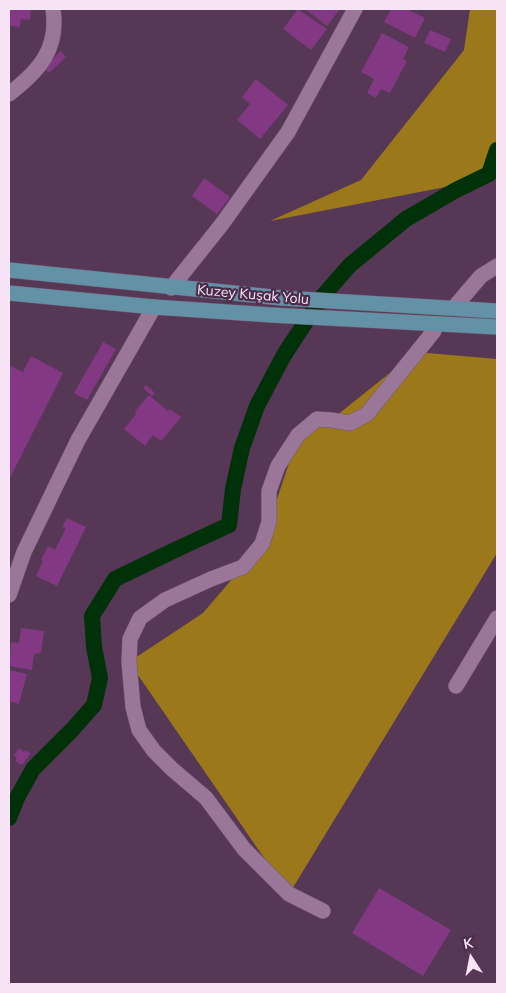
<!DOCTYPE html>
<meta charset="utf-8">
<style>
body{margin:0}
#map{position:relative;width:506px;height:993px;overflow:hidden;background:#563756;font-family:Mulish,sans-serif}
canvas{display:block}
.frame{position:absolute;inset:0;border:10px solid #f8e4f7;pointer-events:none}
.north{position:absolute;left:446px;top:933px;width:50px;height:50px;-webkit-text-stroke:4px #4b2d4b;paint-order:stroke;rotate:349deg;font-size:14px;font-weight:700;line-height:20px;text-align:center;color:#f8e4f7}
.north::after{content:'';display:block;margin:auto;width:18px;height:22px;background:#f8e4f7;clip-path:polygon(50% 0,100% 100%,50% 72%,0 100%)}
</style>
<div id="map">
<canvas width="506" height="993"></canvas>
<div class="frame"></div>
<div class="north">K</div>
</div>
<script>
const g = document.querySelector('canvas').getContext('2d');
g.lineJoin = 'round';
function paint(path, color) {
  g.fillStyle = color;
  g.fill(path, 'evenodd');
}
function stroke(path, color, width, dash) {
  g.strokeStyle = color;
  g.lineWidth = width;
  g.lineCap = dash ? 'butt' : 'round';
  g.setLineDash(dash || []);
  g.stroke(path);
}
function label(font, color, halo, rows, align = 'center') {
  g.font = font + ' Mulish,sans-serif';
  g.lineWidth = 4.5;
  g.setLineDash([]);
  g.textBaseline = 'middle';
  g.strokeStyle = halo;
  g.fillStyle = color;
  for (const [text, x, y, turn = 0] of rows) {
    g.save();
    g.translate(x, y);
    g.rotate((+turn || 0) * Math.PI / 180);
    g.textAlign = isNaN(turn) ? turn : align;
    if (halo) g.strokeText(text, 0, 0);
    g.fillText(text, 0, 0);
    g.restore();
  }
}
paint(new Path2D(`
 M470 9H497V177L270 221 361 180 464 50Z
 M416 352 497 359V553L289 894 129 662 203 613 262 544 298 436 331 420Z`), '#9b791a');
stroke(new Path2D(`
 M9 818 17 798 33 769 72 730 94 705 100 678 94 647 92 616 115 579 175 550 229 525 233 489 242 448 257 406 284 355 322 297 350 265 406 219 456 190 489 174 497 150`), '#003109', 16);
paint(new Path2D(`
 M9 9H31L30 20 21 19 20 27 9 26Z
 M298 9 327 29 311 50 283 29Z
 M305 9H340L327 26Z
 M391 9H407L425 18 415 38 384 22Z
 M430 30 451 39 445 52 424 43Z
 M382 33 409 47 403 59 407 61 390 93 381 89 376 98 367 93 374 79 361 72Z
 M61 51 66 57 49 73 44 68Z
 M256 79 288 105 260 139 237 120 250 104 242 97Z
 M204 178 230 197 217 214 192 196Z
 M103 342 116 349 87 400 74 393Z
 M31 356 63 373 9 480V365L23 372Z
 M146 385 155 393 152 396 143 388Z
 M149 395 168 411 170 409 181 417 161 441 153 435 145 446 124 429 136 414 135 411Z
 M67 518 86 527 57 586 36 576 43 561 41 560 48 546 55 550 66 528 62 527Z
 M21 628 44 631 41 653 34 654 32 670 9 666 11 642 19 643Z
 M9 670 27 674 19 704 9 701Z
 M19 748 24 752 25 750 31 753 22 765 15 761 17 758 14 755Z
 M379 888 451 930 423 976 352 933Z`), '#823883');
const minor = new Path2D(`
 M9 94C39 71 59 49 53 9
 M171 288 222 224 288 132 355 9
 M457 304 481 276 497 266
 M9 595 24 552 78 440 154 307
 M456 686 497 618
 M323 911 289 894 244 849 206 798 172 769 154 751 139 730 133 707 129 662 130 639 140 618 165 600 211 579 243 567 262 544 269 522V491L278 466 298 435 317 419 331 420 350 423 367 414 434 331`);
const major = new Path2D(`
 M9 270 282 298 497 311
 M9 293 154 307 271 315 497 327`);
stroke(minor, '#705570', 16);
stroke(major, '#705570', 16);
stroke(minor, '#9a7799', 15);
stroke(major, '#6392a7', 15);
label('14px', '#f8e4f7', '#4b2d4b', [
 ["Kuzey Kuşak Yolu",253,295,5]
]);
</script>
